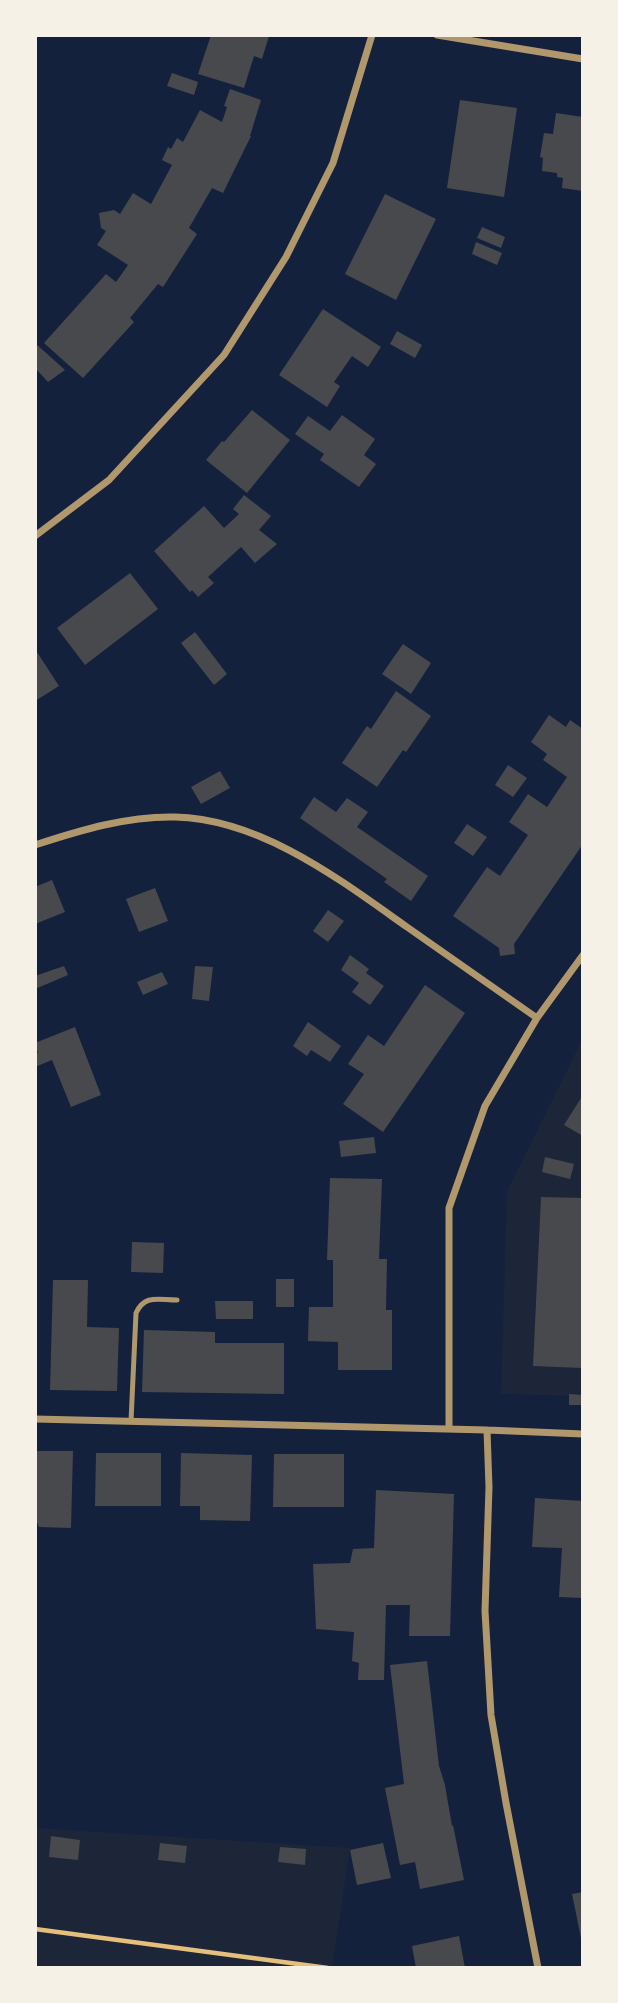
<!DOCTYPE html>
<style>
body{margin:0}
#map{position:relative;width:618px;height:2003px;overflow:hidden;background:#14213d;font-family:Rubik,sans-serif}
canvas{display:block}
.frame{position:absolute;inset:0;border:37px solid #f6f1e7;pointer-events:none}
</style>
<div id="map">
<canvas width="618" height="2003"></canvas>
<div class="frame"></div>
</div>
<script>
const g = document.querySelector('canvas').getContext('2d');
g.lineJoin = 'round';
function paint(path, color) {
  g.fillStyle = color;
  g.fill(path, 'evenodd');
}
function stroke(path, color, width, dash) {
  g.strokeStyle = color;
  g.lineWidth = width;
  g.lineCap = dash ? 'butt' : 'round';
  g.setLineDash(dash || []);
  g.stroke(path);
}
paint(new Path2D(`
 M583 1038V1396L501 1394 507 1191Z
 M35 1828 350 1848 332 1968H35Z`), '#1d2539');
paint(new Path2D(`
 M211 35 269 36 262 59 254 56 244 88 198 74Z
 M172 73 198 82 194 95 167 86Z
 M230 89 261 100 250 136H251L223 193 212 188 189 228 197 234 163 287 158 284 130 318 134 322 83 378 44 343 106 274 116 282 128 265 97 245 106 231 101 228 99 213 114 210 120 214 133 193 151 204 172 165 162 160 168 147 171 149 177 138 183 142 200 110 222 122 227 107 224 106Z
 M460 100 517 108 504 197 447 188Z
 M556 113 583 117V191L562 188 563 178 557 177V173L542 171 543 158 540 157 544 133 553 134Z
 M385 194 436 219 396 300 345 274Z
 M482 227 505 237 501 248 477 238Z
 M476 242 502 253 497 265 472 254Z
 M323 309 381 347 368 367 352 356 334 382 340 386 327 407 279 375Z
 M397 331 422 345 415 358 390 344Z
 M35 343 65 370 48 382 35 368Z
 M252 410 290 440 247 493 206 460 222 441 224 442Z
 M342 415 375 439 364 455 376 464 359 487 320 460 324 454 295 434 308 416 330 431Z
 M244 495 271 516 259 530 277 544 255 563 241 547 208 577 214 583 198 597 192 590 190 592 154 551 204 506 224 528 239 514 233 509Z
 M130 573 158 609 85 665 57 628Z
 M195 632 227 674 214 685 181 643Z
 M403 644 431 663 411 694 382 674Z
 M35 649 59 686 35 701Z
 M396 691 431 716 406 752 403 750 377 787 342 763 367 726 371 729Z
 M549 715 566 727 570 720 583 729V844L514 944 515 954 500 956 499 948 453 916 487 867 500 876 528 835 509 822 528 794 547 807 567 777 543 760 547 754 531 742Z
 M508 765 527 778 513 797 495 785Z
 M220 771 230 788 201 804 191 787Z
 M314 797 336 812 347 798 368 812 357 827 428 876 411 901 384 882 387 879 300 818Z
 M467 824 487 837 473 856 454 843Z
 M52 880 65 912 35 924V887Z
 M155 888 168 921 139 932 126 899Z
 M328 910 344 921 328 942 313 931Z
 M350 955 369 969 366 973 384 986 370 1005 352 992 359 983 341 970Z
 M64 966 68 975 35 989V976Z
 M195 966 213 967 209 1001 192 999Z
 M162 972 168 984 143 995 137 982Z
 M425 985 465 1013 383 1132 343 1104 364 1074 348 1064 368 1035 384 1046Z
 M308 1022 341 1046 330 1062 311 1050 307 1056 293 1046Z
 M75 1027 101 1095 71 1107 52 1060 35 1067V1054L38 1053 35 1043Z
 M583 1095V1136L564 1125Z
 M374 1137 376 1153 341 1157 339 1141Z
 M545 1157 574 1164 570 1179 542 1172Z
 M330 1178 382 1179 379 1259H387L386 1310H392V1370H338V1342L308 1341 309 1307H333V1260H327Z
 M541 1197 583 1198 582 1368 533 1366Z
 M132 1242 164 1243 163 1273 131 1272Z
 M276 1279H294V1307H276Z
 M53 1280H88L87 1327 119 1328 117 1391 50 1390Z
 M215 1301H253V1319H216Z
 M144 1330 215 1332V1343H284V1394L142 1392Z
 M569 1394 583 1395V1405H569Z
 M35 1451H73L71 1528 39 1527 35 1518Z
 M96 1453H161V1506H95Z
 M181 1453 252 1455 250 1521 200 1520V1506H180Z
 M274 1454H344V1507H273Z
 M376 1490 454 1494 450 1636H409L410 1605H386L384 1680H358L359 1663 352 1661 354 1632 316 1629 313 1564 350 1563 353 1549 374 1548Z
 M535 1498 583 1501V1598L559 1597 562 1548 532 1547Z
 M427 1661 439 1766 445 1785 452 1826 453 1825 464 1880 420 1889 415 1862 400 1865 385 1788 404 1784 390 1665Z
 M51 1836 80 1840 78 1860 49 1857Z
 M160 1843 187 1846 185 1863 158 1860Z
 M383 1843 391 1878 357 1885 350 1850Z
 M280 1847 306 1849 305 1865 278 1862Z
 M583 1892V1943H582L572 1894Z
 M459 1936 465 1968H416L412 1946Z`), '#48494c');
stroke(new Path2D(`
 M35 1929 328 1968`), '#e5c07b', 4.5);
stroke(new Path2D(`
 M131 1421 136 1313C145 1294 158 1300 177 1300`), '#b1986c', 5);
stroke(new Path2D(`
 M437 35 583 59
 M35 536 109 480 224 355 286 257 333 163 372 35
 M35 845C81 830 127 816 175 817 261 819 339 879 407 927 450 957 494 988 537 1018
 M35 1419 487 1430 583 1434
 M449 1429V1208L485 1106 537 1018 583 955
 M487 1430 489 1487 485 1611 491 1715 506 1803 538 1968`), '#b1986c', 7);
</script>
